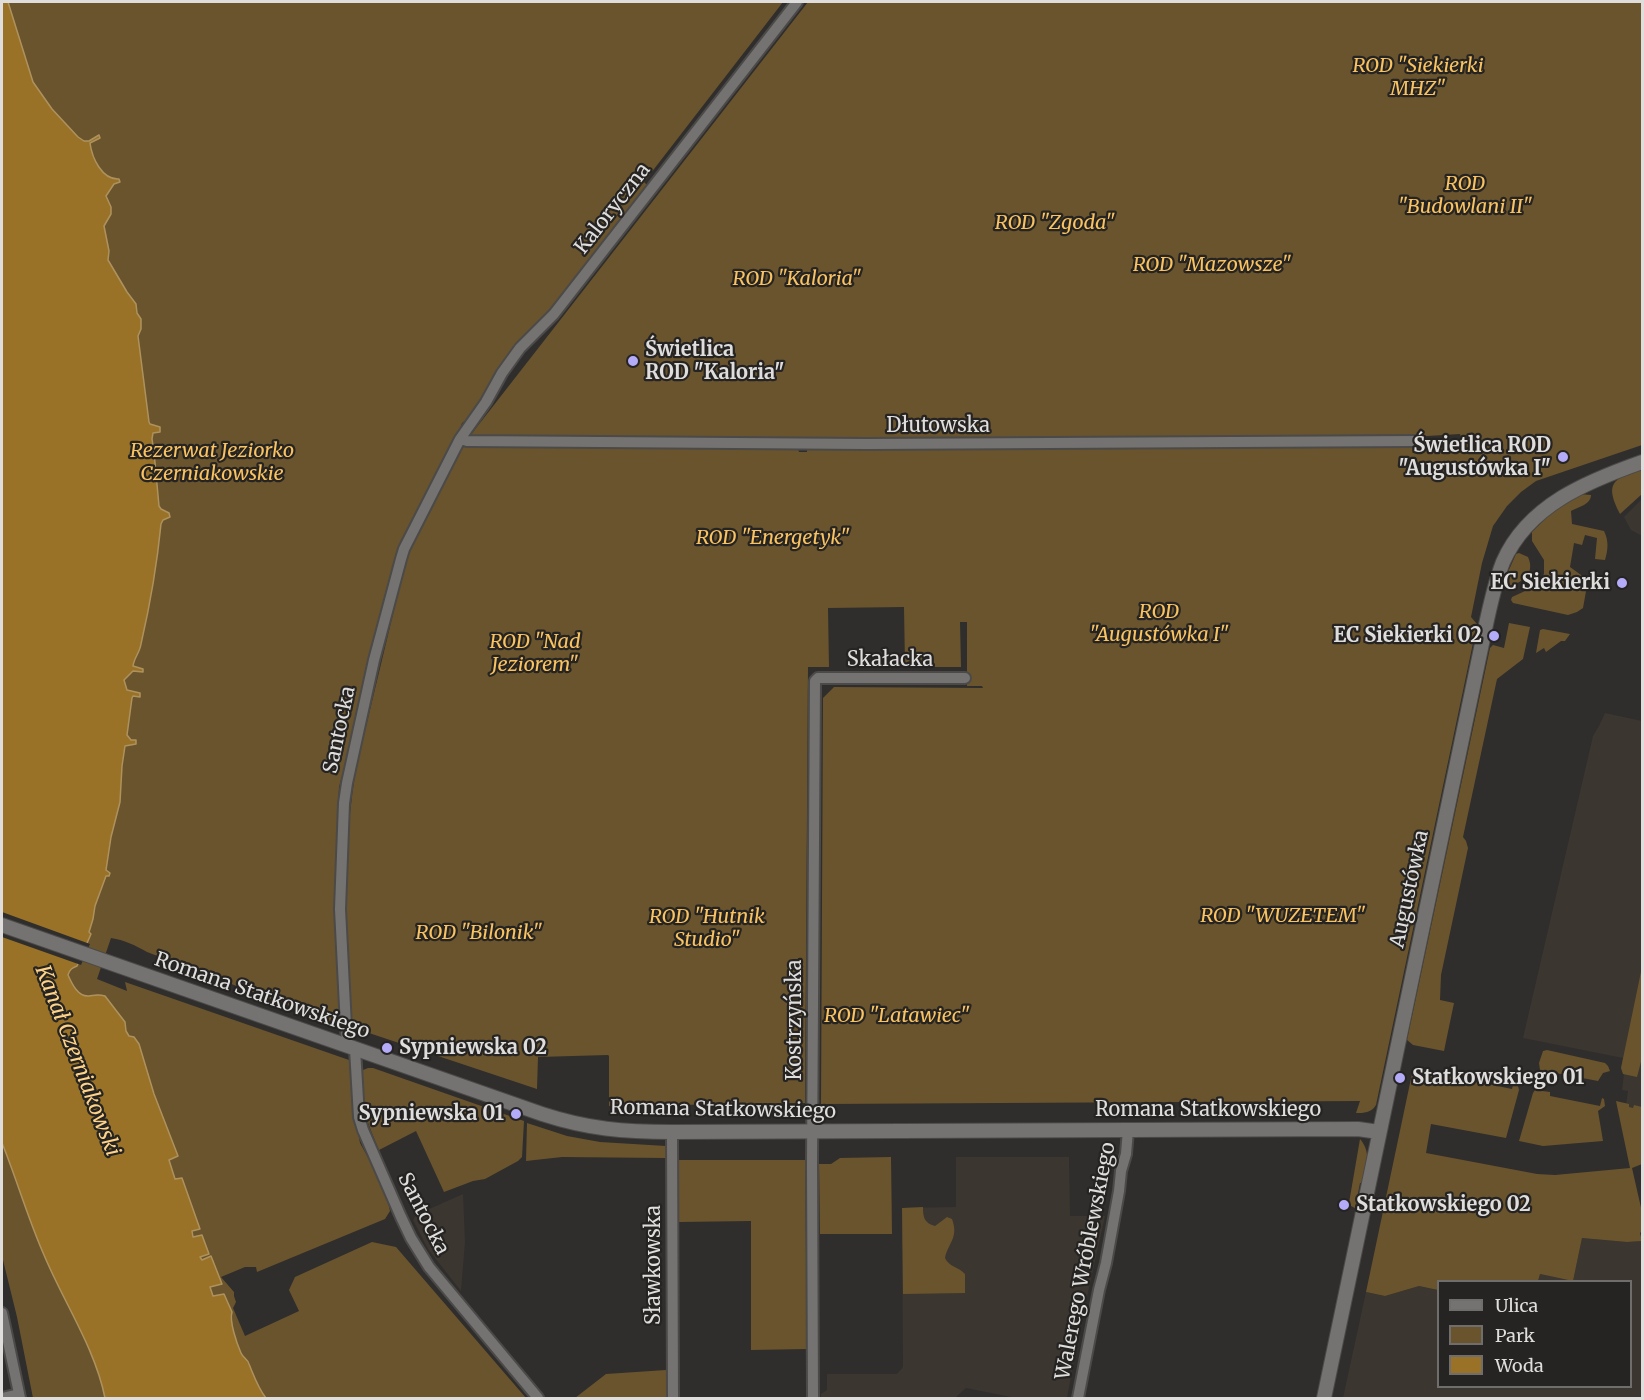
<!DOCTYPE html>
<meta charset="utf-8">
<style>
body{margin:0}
#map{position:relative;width:1644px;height:1400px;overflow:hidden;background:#2f2e2c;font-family:Merriweather,serif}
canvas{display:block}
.frame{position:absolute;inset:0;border:3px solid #dfdedd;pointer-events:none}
.legend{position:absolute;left:1437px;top:1280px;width:195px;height:108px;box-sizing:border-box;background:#252422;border:2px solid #6f6e6d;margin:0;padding:8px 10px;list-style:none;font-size:18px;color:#dfdedd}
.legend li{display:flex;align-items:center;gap:12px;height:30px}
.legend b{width:30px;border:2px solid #6f6e6d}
</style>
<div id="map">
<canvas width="1644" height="1400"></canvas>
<div class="frame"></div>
<ul class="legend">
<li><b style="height:8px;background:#757371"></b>Ulica</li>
<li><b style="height:16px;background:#6a542d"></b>Park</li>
<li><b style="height:16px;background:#997227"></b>Woda</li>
</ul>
</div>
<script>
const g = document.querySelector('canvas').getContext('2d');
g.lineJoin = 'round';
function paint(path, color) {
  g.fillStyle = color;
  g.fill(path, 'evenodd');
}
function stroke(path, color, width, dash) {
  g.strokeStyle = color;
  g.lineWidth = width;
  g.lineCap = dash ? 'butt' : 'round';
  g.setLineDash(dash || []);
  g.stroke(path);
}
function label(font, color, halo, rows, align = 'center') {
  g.font = font + ' Merriweather,serif';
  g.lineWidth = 4.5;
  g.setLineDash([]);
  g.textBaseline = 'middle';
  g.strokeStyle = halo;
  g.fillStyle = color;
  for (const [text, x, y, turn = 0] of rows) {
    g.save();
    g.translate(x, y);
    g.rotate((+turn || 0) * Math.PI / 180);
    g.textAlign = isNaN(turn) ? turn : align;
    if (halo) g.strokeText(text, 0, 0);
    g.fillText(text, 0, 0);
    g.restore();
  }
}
paint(new Path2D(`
 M1642 499V536L1631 530 1624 517Z
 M1605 713 1642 721V1158L1626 1105 1628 1091 1622 1090 1624 1074 1621 1068 1623 1058 1523 1038 1593 736 1599 726Z
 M956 1157H1069L1070 1216H1105L1079 1333 1067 1398H1016L966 1388 955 1398H821V1394L827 1390V1374H897L903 1367 902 1208 956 1207Z
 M463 1194 465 1242 461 1291 428 1249 413 1220 416 1215Z
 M1582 1238 1627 1242 1642 1241V1398H1343L1366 1292 1385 1296 1419 1286 1438 1290V1386H1630V1282L1538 1281 1540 1274 1573 1281Z`), '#3b3630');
paint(new Path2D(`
 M2 2H783L644 182 648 186 476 413 462 423 457 438 401 554 370 677 339 787 334 904 339 981 345 1020 338 1022 329 1021 147 952C135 945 124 940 111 938L97 979 127 991 125 982 349 1060 353 1102 360 1143 388 1194V1202L390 1211 385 1219 257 1272 256 1267H245L221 1277 234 1292V1296L236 1302 233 1308 245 1336 299 1311 289 1290 295 1277 372 1242 396 1247 526 1398H33L17 1317 2 1256Z
 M808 2H1642V445L1536 481 1521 492 1507 506 1493 526 1482 563 1471 617 1477 624 1376 1105C1371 1113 1364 1113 1356 1113L1360 1101 821 1104 823 698 834 687 983 688 982 686H967V622H960L961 667H905L904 607 828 608 829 667H808L805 1103 609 1106V1056L608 1055 538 1057 537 1089 351 1027 349 976 346 967C345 900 345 834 356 768L406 560 460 447 798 449 799 452H807V449H982L1464 446 1460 434 1411 437 956 440 469 437Z
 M1642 468V494L1620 514C1604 483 1613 479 1642 468Z
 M1579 494 1591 495C1591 504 1579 507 1571 511L1572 524 1604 531C1609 541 1608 550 1605 560L1595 559 1597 538 1585 535 1582 545 1574 543 1570 567 1588 580 1583 608 1577 612 1568 615 1513 603 1511 600 1512 597 1536 586 1544 574V560L1532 541V532L1549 515Z
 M1519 553 1528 557C1536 575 1521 583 1506 587L1504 585V581L1516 554Z
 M1509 623 1530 627 1523 659 1497 679 1463 837 1466 841 1468 848 1441 975 1440 1000 1454 1003 1444 1051 1413 1045 1407 1040 1490 648 1493 645 1504 648Z
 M1543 629 1570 634 1565 641H1561L1546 652 1544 648 1536 653 1540 630Z
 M1642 967V1058L1637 1077 1623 1074 1621 1068Z
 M1547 1050 1605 1063 1608 1066 1610 1071 1603 1073 1598 1081 1540 1070 1539 1063 1543 1051Z
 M368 1068H373L524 1121 522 1157 518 1161 485 1179 473 1181 444 1192 416 1131 379 1150C369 1125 355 1097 363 1070Z
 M1413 1069 1512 1089 1514 1081 1517 1082 1519 1090 1506 1138 1431 1124 1426 1153 1537 1174 1555 1175 1630 1168 1616 1101 1629 1104V1107L1633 1108 1634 1105 1642 1107V1164L1632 1168 1642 1212V1231L1640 1233 1642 1241 1627 1242 1582 1238 1573 1281 1540 1274 1538 1281 1438 1282V1290L1419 1286 1385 1296 1366 1292Z
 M1535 1090 1550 1092V1096L1600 1106 1602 1098 1604 1099 1605 1106 1598 1111 1603 1141 1543 1146 1519 1141 1533 1093Z
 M527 1123 567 1136 600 1142 666 1146V1158L562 1157 526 1161Z
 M1360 1139C1372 1153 1366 1166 1363 1183H1360L1355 1208 1351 1206 1349 1203Z
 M891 1157 892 1234H820L819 1164H831L840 1158Z
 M678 1160H805L807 1349 751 1350V1221L679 1222Z
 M923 1207C923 1217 924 1223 935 1226L947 1217 952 1219C959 1238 948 1243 945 1258 949 1267 959 1267 965 1274V1293L903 1294 902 1208Z
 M666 1370V1398H575L606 1374Z`), '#6a542d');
const water = new Path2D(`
 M2 2H8L33 82 52 109 78 137 84 141H89L99 135 100 138 90 143C92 158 102 180 119 179L120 182 114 184 106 196 111 207V214L104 226 109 251 108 260 127 292 136 304 137 313 141 319V329L138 336 149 422 150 424 160 427V432L153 433 152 439 154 452 159 506 161 509 169 513 170 517 163 520 161 524C157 565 150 605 141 644 140 652 134 658 133 666L143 669V672L133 671 124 680 127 690 140 693V697L133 696 132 698 127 735 131 740H136V744L125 746 122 766 120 802 111 837 106 870 110 873 109 876H106L95 906 93 919 89 932 91 934 77 966C72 968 70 969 68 975 72 984 78 997 89 996 96 995 98 994 105 996L125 1022 126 1031 129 1036 134 1037 139 1044 154 1094 178 1156 169 1160 175 1179 182 1178 200 1229 192 1231 193 1237 202 1235 209 1254 200 1257 202 1260 211 1256 222 1284 210 1287 213 1296 224 1294 232 1312C229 1321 237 1344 241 1353 243 1358 248 1359 249 1364 254 1376 258 1388 266 1398H105C95 1348 64 1303 44 1255 28 1219 17 1180 2 1143Z`);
paint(water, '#997227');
stroke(water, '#ae925e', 1.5);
paint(new Path2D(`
 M2 912 90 944 81 965 2 937Z`), '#2f2e2c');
const minor = new Path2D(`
 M460 439 467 441 867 444 1417 441
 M347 1046 340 909 344 803 347 783 374 660 401 559 404 549 460 439 486 402 502 373 520 348 554 314 797 2
 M355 1049 359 1117 363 1130 401 1217 411 1238 429 1267 538 1398
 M672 1132 673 1398
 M2 1313 20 1398
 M2 1398 19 1394
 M813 1398 812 1163 815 681 818 678H965
 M1078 1398 1099 1290 1106 1263 1119 1191 1121 1171 1126 1154 1128 1130`);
const tertiary = new Path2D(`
 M2 925 542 1114C588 1129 624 1132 672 1132L1358 1129 1379 1132
 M1324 1398 1484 634C1489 610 1494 585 1503 562 1528 505 1588 481 1642 462`);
stroke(minor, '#4b4a48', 14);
stroke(tertiary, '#4b4a48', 16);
stroke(minor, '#757371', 10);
stroke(tertiary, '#757371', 14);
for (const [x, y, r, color] of [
 [633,361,6,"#b4acf9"],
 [1563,457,6,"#b4acf9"],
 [1622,583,6,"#b4acf9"],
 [1494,636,6,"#b4acf9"],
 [387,1048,6,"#b4acf9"],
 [1400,1078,6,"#b4acf9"],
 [516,1114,6,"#b4acf9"],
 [1344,1205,6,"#b4acf9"]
]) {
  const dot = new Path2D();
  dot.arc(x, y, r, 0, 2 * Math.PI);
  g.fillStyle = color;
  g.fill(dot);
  stroke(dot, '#252422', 2);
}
label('italic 20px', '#fac360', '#252422', [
 ["ROD \"Siekierki",1418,66],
 ["MHZ\"",1418,89],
 ["ROD",1465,184],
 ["\"Budowlani II\"",1465,207],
 ["ROD \"Zgoda\"",1055,223],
 ["ROD \"Mazowsze\"",1212,265],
 ["ROD \"Kaloria\"",797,279],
 ["Rezerwat Jeziorko",212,451],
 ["Czerniakowskie",212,474],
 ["ROD \"Energetyk\"",773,538],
 ["ROD",1159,612],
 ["\"Augustówka I\"",1159,635],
 ["ROD \"Nad",535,642],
 ["Jeziorem\"",535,665],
 ["ROD \"WUZETEM\"",1283,916],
 ["ROD \"Hutnik",707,917],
 ["Studio\"",707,940],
 ["ROD \"Bilonik\"",479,933],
 ["ROD \"Latawiec\"",897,1016]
]);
label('20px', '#dfdedd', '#252422', [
 ["Kaloryczna",613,209,-52],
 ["Dłutowska",938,426],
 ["Skałacka",890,660],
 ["Santocka",340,730,-78],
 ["Augustówka",1410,889,-78],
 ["Romana Statkowskiego",262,996,19],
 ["Kostrzyńska",795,1020,-90],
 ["Romana Statkowskiego",723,1110,1],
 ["Romana Statkowskiego",1208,1110],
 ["Santocka",423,1214,63],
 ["Walerego Wróblewskiego",1086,1261,-79],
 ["Sławkowska",654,1265,-90]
]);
label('bold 20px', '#dfdedd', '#252422', [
 ["Świetlica",645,350],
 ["ROD \"Kaloria\"",645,373],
 ["Świetlica ROD",1551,446,"right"],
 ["\"Augustówka I\"",1551,469,"right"],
 ["EC Siekierki",1610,583,"right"],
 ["EC Siekierki 02",1482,636,"right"],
 ["Sypniewska 02",399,1048],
 ["Statkowskiego 01",1412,1078],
 ["Sypniewska 01",504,1114,"right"],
 ["Statkowskiego 02",1356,1205]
], 'left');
label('italic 21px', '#ffd387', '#252422', [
 ["Kanał Czerniakowski",77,1061,69]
]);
</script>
